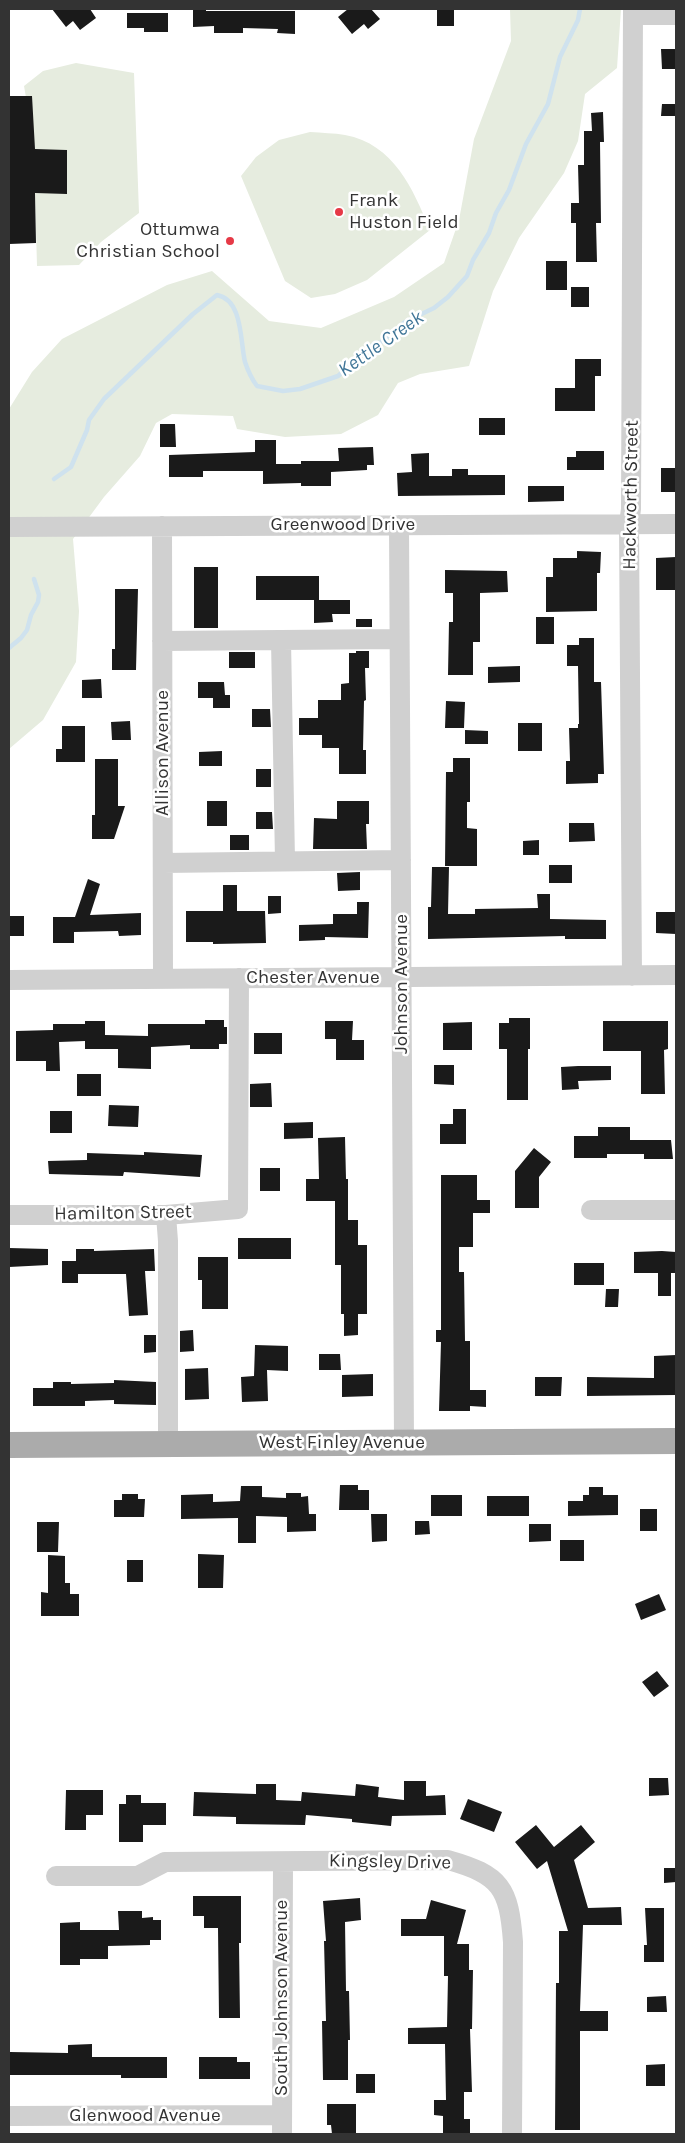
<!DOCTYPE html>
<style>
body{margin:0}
#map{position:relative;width:685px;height:2143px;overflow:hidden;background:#fff;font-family:Karla,sans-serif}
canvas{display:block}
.frame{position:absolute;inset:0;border:10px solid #333;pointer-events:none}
</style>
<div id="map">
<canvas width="685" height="2143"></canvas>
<div class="frame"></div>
</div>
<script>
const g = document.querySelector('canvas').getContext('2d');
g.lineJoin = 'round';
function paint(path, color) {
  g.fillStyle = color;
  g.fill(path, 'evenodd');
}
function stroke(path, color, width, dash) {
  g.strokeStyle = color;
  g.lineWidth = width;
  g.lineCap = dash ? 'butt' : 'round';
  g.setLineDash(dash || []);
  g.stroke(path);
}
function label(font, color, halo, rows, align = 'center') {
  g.font = font + ' Karla,sans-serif';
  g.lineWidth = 5;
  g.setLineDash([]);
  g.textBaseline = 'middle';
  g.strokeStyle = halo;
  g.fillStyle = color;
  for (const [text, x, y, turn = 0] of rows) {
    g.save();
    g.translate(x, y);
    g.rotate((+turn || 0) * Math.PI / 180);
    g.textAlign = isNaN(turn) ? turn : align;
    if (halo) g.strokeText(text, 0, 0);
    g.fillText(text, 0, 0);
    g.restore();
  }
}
paint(new Path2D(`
 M510 9H621L617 68 585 94 578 141 564 173 519 238 493 291 469 366 420 374 398 383 378 415 341 434 285 437 237 429 233 416 172 414 156 423 140 456 104 497 73 539 79 611 76 662 43 720 9 749V409L32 372 62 339 167 285 212 271 269 321 321 328 394 297 444 263 459 220 474 139 511 41Z
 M76 63 134 73 139 213 101 242 79 265 37 266 35 193H67L35 149 24 86 43 71Z
 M310 132C322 133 334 133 345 135 394 144 413 189 430 230L367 280 335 294 311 298 285 281 241 176 256 157 279 140Z`), '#e6ecdf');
stroke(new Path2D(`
 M54 479 71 467 87 430 89 420 104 399 193 314 217 295C243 300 240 341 245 362 248 371 251 378 257 386L283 391 300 389 338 376 375 343H380L405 322 434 308 448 297 467 276 473 260 489 233 496 213 509 190 526 144 548 104 560 57 578 20 580 9
 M9 648 21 638 27 630 31 615 38 602 39 595 34 579`), '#cfe2ee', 4.5);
paint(new Path2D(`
 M52 9H90L96 18 80 30 73 21 66 27Z
 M193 9H206V11H295V34L277 33 278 29 243 28V33H214V26L193 27Z
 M348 9H371L380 19 368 29 364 24 352 34 338 17Z
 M437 9H454V26H437Z
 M127 13H168V32H144V28H127Z
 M661 49H676V69H662Z
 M9 96H32L35 149 67 150V194L35 193 36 243 9 244Z
 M662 104H676V116H661Z
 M603 112 604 142H600L601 223H596L597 262H576V223H571V203H579L578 165H584V131H592L591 113Z
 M546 261H567V290H546Z
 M571 287H589V307H571Z
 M575 359H601V376H595V411H555V388H575Z
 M479 418H505V435H479Z
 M160 424H175L176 447H160Z
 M255 440H276V464H301V461H339L338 448 373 447 374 465H367V470L331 472V486H301V483L263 484V471H203V477H169V455L255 452Z
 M576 451H604V470H567V457H576Z
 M429 453V476H452V469H468V475H505V495L398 496 397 473 412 472 411 454Z
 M661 468H676V492H661Z
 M528 486H564V501L528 502Z
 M577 551 601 552 600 573H597V611L546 612V577H553V558H577Z
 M676 557V590H656V558Z
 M194 567H218V628H194Z
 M445 570 507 571 508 592 480 593V642H473V675H448L449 622H453V593H445Z
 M256 576H319V600H256Z
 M115 589H138L136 670H112V649H115Z
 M314 600H350V614H332L333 622 314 623Z
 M536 617H554V644H536Z
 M356 619H372V627H356Z
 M579 638H594V682H601L604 774H598V783L566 784V761H570L569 728H578V724H579L578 666H567V645H579Z
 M356 651H369V668H365L366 700 364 701 363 750H366V774H339V748H322V735H299V718H318V700H341V684L349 683V653H356Z
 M229 652H255V668H229Z
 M520 666V682L488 683V667Z
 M101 679 102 698H82V680Z
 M198 682H224L225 695H230V708H213V698H198Z
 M446 701 465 702 464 728H445Z
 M252 709H270L271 727H252Z
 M130 721 131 740H112L111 722Z
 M518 723H542V751H518Z
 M62 726H85V762H56V749H62Z
 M465 730 488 731V744H465Z
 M222 751V766H199V752Z
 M453 758H470V802H467V828L477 829V866H445L446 772H453Z
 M95 759H118V806H125L114 839H92V815H95Z
 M256 769H271V787H256Z
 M207 801H227V826H207Z
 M337 801H369V824H366L367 849H313L314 818 337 819Z
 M256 812H272L273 829H256Z
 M569 823H594L595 841 569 842Z
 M230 835H249V850H230Z
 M539 840V855H523V841Z
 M549 865H572V883H549Z
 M432 867H449L448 914H475V909L538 908 537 894H550V919L606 920V939H565V936L428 939V907H431Z
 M360 872V890L338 891 337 873Z
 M88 879 100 884 90 915 141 913V935L119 936 118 931 74 932V943H53V917H75Z
 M223 885H237V911H265L266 943 213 944V942H186V911H223Z
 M268 896H281V913L268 914Z
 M357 902H369L368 938 325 937V940L299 941V925L333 924V914H357Z
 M656 912H676V934L656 933Z
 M9 916H24V936H9Z
 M509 1018H530V1049H528V1100H507V1049H499V1023H509Z
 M205 1020H224V1027H227V1044H219V1049H190V1045L151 1047V1069L118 1068V1049H85V1041L59 1042 60 1071H46V1061H16V1031L53 1030V1024H85V1021H105V1035L148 1036V1024H205Z
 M325 1021H353L352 1040H364V1060H336V1039H325Z
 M603 1021H668V1049L664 1050 665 1094H641V1051H603Z
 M472 1022V1050H443V1023Z
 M254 1033H282V1054H254Z
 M434 1065H454V1085L434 1084Z
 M578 1066H611V1080L578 1081 579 1089 562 1090 561 1067Z
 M77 1074H101V1096H77Z
 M271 1083 272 1107H250V1084Z
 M109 1105 139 1106 138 1127 108 1126Z
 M453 1109H466V1144H440V1124H453Z
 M50 1111H72V1133H50Z
 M313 1122V1138L284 1139V1123Z
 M598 1127H630V1140H671L673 1159H644V1154H607V1158H574V1136H598Z
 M345 1137 346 1179H348V1220H358V1245H367V1314H358V1335L344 1336V1314H341V1265H335V1201H306V1179H319L318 1138Z
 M534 1148 551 1162 539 1177V1208H515V1171Z
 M144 1152 202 1155 200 1177 124 1172 123 1176 49 1174 48 1161 87 1160V1153L144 1155Z
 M260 1168H280V1191H260Z
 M441 1175H477V1200H490V1213H473V1247H459V1272H464L465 1341H470V1390H486V1407L470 1406V1411H439L441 1342H436V1330H441Z
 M238 1238H291V1259H238Z
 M9 1248 48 1249V1265L9 1267Z
 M76 1249H94V1251L154 1249 155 1271H145L148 1315 129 1316 126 1274H78V1283H62V1261H76Z
 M662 1251 676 1252V1273H671V1296H658V1273H634V1252Z
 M198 1257H228V1309H202V1280H198Z
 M574 1263H604V1285H574Z
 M606 1289H619L618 1307H605Z
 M193 1330 194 1351 180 1352V1331Z
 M144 1335H156V1352L144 1353Z
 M255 1345 288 1346V1371L267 1370 268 1401 242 1402 241 1377 254 1376Z
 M319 1354H340L341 1370H319Z
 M676 1355V1395L587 1396V1377L654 1378V1356Z
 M208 1368 209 1399 185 1400V1369Z
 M373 1374V1396L342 1397V1375Z
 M535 1377H562L561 1396H535Z
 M114 1380 156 1382V1405L114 1404V1400L85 1401V1406H33V1388H53V1382H71V1384L114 1383Z
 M340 1485H358V1490H369V1510H339Z
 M241 1486H262V1497L286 1498V1493H301V1497L308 1496 309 1514H316V1531L287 1532V1517L256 1516V1543H238V1518L181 1519V1495L213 1494V1502L240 1501Z
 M589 1487H603V1495H618V1515L568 1516V1501H583V1495H589Z
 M122 1494H138V1499H145L144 1517H114V1500H122Z
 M431 1495H462V1516H431Z
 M487 1496H529V1516H487Z
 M640 1509H657V1531H640Z
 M371 1514H387V1541L372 1542Z
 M415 1521H429L430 1534 415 1535Z
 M37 1522H59L58 1552H37Z
 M529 1524H551V1541L529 1542Z
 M560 1540H584V1561H560Z
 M198 1554 224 1555 223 1588H198Z
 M48 1555 65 1556V1583H70V1594H79V1616H41V1592L48 1593Z
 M127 1560H143V1582H127Z
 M659 1594 666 1610 641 1620 635 1604Z
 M657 1671 669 1686 654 1697 642 1682Z
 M649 1778H668L669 1795 649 1796Z
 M404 1781H426V1796L445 1795 446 1815 392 1816 391 1826 352 1822V1819L306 1815 305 1825 236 1824V1817L193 1816 194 1792 256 1794V1784H276V1800L301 1801 302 1792 355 1796 356 1784 379 1787 378 1797 404 1800Z
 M66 1790H103V1815H86V1830H65Z
 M126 1795H141V1803H166V1825H143V1842H119V1804H126Z
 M468 1799 502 1812 494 1832 460 1819Z
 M536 1825 554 1847 581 1825 595 1842 574 1860 588 1908 621 1907 622 1925H583L580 2011H608V2031H580V2130H555L556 1983H559V1931H568L547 1861 537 1869 515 1842Z
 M664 1868H676V1882L664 1883Z
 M193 1896H241V1943H239L240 2018H219L218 1928H204V1916H193Z
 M360 1898 361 1920 345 1922 346 1991H349L350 2040H348V2080H323L322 2021H326L324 1941H326L323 1901Z
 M431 1900 466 1910 457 1944H469V1970H473L472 2029H470L472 2092H464V2119H470V2134H443V2116L434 2115V2100H446L445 2044H408V2028L447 2027 448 1976H444V1936H401V1919H426Z
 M645 1908H664V1962H644V1945H647Z
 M118 1911H142V1918L153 1917V1920H161V1940H150V1945L108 1946V1959H80V1965H60V1923L80 1922V1930H119Z
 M666 1996 667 2012H647V1997Z
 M92 2044V2057H167V2078H121V2075H10V2052L68 2053V2045Z
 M199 2057H237V2062H250V2079H199Z
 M665 2064V2086H646V2065Z
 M356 2074H375V2093H356Z
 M327 2104H356V2134H332L331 2125H327Z`), '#1a1a1a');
stroke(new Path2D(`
 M633 15H676
 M399 525 404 1442
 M162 526 163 979
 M9 527 676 524
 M281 640 285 861
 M162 641 399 639
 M163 863 401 860
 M632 976 629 524 631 509 633 9
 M9 980 676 975
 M591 1210H676
 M9 1215H166L238 1209 239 978
 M166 1215 168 1241V1444
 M56 1876H138L165 1862 448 1860C501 1875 509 1888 513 1942L512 2134
 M9 2116 282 2115
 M282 2134 283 1862`), '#d0d0d0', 20);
stroke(new Path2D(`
 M9 1445 676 1441`), '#ababab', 26);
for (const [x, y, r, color] of [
 [339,212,5,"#e63946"],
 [230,241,5,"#e63946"]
]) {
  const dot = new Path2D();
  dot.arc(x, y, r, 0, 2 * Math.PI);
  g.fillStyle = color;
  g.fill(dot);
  stroke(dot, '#fff', 2);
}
label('19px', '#333', '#fff', [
 ["Frank",349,201],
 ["Huston Field",349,223],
 ["Ottumwa",220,230,"right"],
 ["Christian School",220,252,"right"]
], 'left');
label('19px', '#333', '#fff', [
 ["Hackworth Street",631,495,-89],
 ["Greenwood Drive",343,525],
 ["Allison Avenue",163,753,-90],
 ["Chester Avenue",313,978],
 ["Johnson Avenue",402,984,-90],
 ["Hamilton Street",123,1213,-1],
 ["West Finley Avenue",342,1443],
 ["Kingsley Drive",390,1862,1],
 ["South Johnson Avenue",282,1998,-90],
 ["Glenwood Avenue",145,2116]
]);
label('italic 20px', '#3f7597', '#fff', [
 ["Kettle Creek",381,344,-35]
]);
</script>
